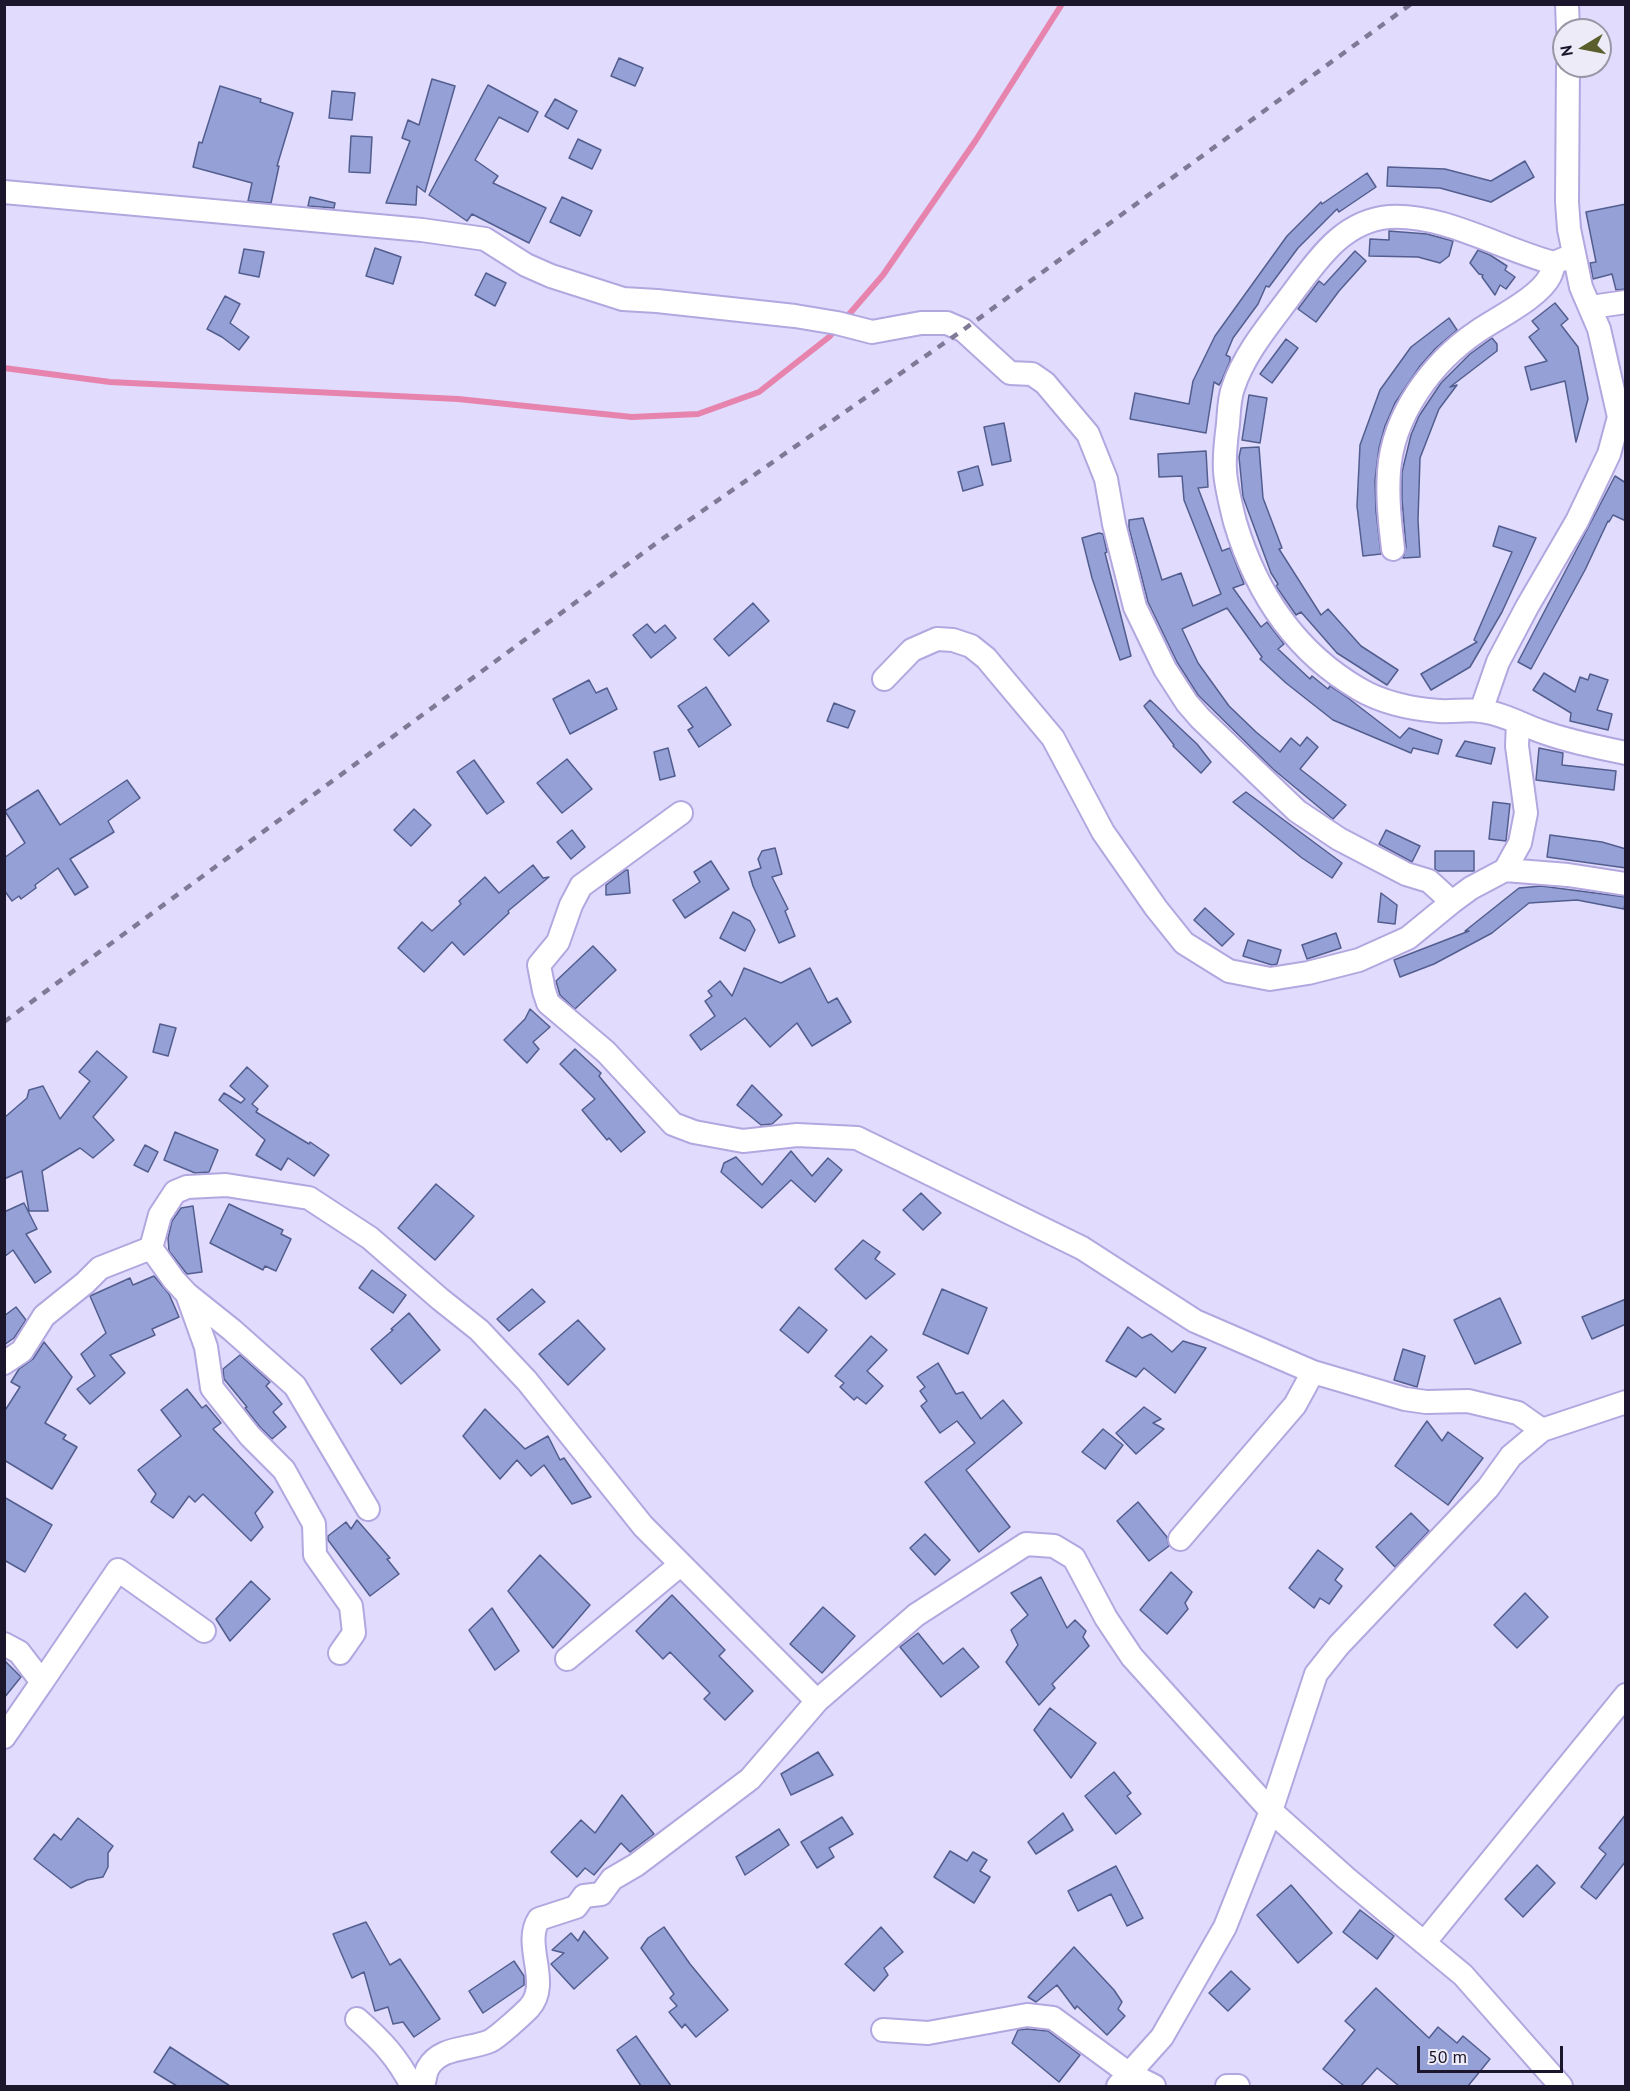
<!DOCTYPE html>
<style>
body{margin:0}
#map{position:relative;width:1630px;height:2091px;overflow:hidden;background:#e1dbfe;font-family:"PT Sans",sans-serif}
canvas{display:block}
.frame{position:absolute;inset:0;border:6px solid #1b162b;pointer-events:none}
.north{position:absolute;left:1552px;top:18px;width:60px;height:60px;box-sizing:border-box;background:#edebf7;border:2px solid #9996a5;border-radius:50%;rotate:260deg;font-size:16px;font-weight:700;line-height:24px;text-align:center;color:#1b162b}
.north::after{content:'';display:block;margin:auto;width:21px;height:27px;background:#595e2c;clip-path:polygon(50% 0,100% 100%,50% 72%,0 100%)}
.scale{position:absolute;left:1417px;top:2046px;width:146px;height:27px;box-sizing:border-box;border:3px solid #1b162b;border-top:0;padding-left:8px;font-size:18px;line-height:21px;white-space:nowrap;color:#1b162b;-webkit-text-stroke:4px #edebf7;paint-order:stroke}
</style>
<div id="map">
<canvas width="1630" height="2091"></canvas>
<div class="frame"></div>
<div class="north">N</div>
<div class="scale">50 m</div>
</div>
<script>
const g = document.querySelector('canvas').getContext('2d');
g.lineJoin = 'round';
function stroke(path, color, width, dash) {
  g.strokeStyle = color;
  g.lineWidth = width;
  g.lineCap = dash ? 'butt' : 'round';
  g.setLineDash(dash || []);
  g.stroke(path);
}
function paint(path, color) {
  g.fillStyle = color;
  g.fill(path, 'evenodd');
}
stroke(new Path2D(`
 M845 319 883 275 976 140 1062 4
 M4 368 110 382 458 399 632 417 698 414 759 392 829 337 836 329`), '#e684ae', 6);
const building = new Path2D(`
 M619 58 643 68 635 86 611 76Z
 M432 79 455 86 425 192 417 186 416 205 386 203 410 141 402 138 408 120 419 125Z
 M488 85 538 112 528 132 499 117 475 160 498 176 493 183 546 208 529 243 472 214 467 221 429 195Z
 M220 86 261 99 260 102 293 113 277 166H279L271 203 248 201 252 183 193 167 199 142 202 143Z
 M332 91 355 93 352 120 329 118Z
 M555 99 577 111 568 129 545 116Z
 M351 136 372 137 370 173 349 172Z
 M578 139 601 150 592 169 569 158Z
 M1525 161 1534 177 1491 202 1440 188 1387 186 1388 167 1445 169 1491 181Z
 M1367 173 1376 187 1339 212 1337 209 1298 248 1269 287 1266 286 1258 304 1233 338 1226 355 1230 357V361L1222 380 1219 385 1214 382 1206 433 1130 419 1135 393 1189 404 1193 381 1215 336 1287 236 1321 202 1322 204Z
 M310 197 335 203 334 208 308 206Z
 M562 197 592 211 580 236 550 222Z
 M1626 204V289L1616 290 1612 274 1593 279 1590 263 1596 262 1586 212Z
 M1389 231 1427 234 1453 241 1449 256 1440 263 1418 257 1369 256 1370 239 1389 240Z
 M375 248 401 257 393 284 366 276Z
 M244 249 264 252 259 277 239 273Z
 M1478 250 1490 255 1507 266 1505 270 1515 277 1506 289 1500 285 1495 295 1482 277 1483 275 1479 274 1470 263Z
 M1355 251 1366 261 1339 291 1316 322 1298 309 1319 281 1324 285Z
 M486 273 506 283 495 306 475 295Z
 M225 296 240 304 230 323 249 337 239 350 222 337 207 329Z
 M1555 303 1568 319 1561 325 1578 347 1588 399 1576 442 1565 381 1531 390 1525 367 1547 361 1529 337 1539 329 1532 321Z
 M1449 318 1457 330 1436 348 1420 366 1395 403 1385 426 1379 448 1375 480 1376 511 1381 554 1363 556 1357 506 1360 445 1380 390 1411 347Z
 M1492 338 1497 344V351L1450 387 1457 385 1439 409 1420 458 1418 520 1420 557 1403 558 1406 547 1402 500V472L1411 435 1419 416 1441 383 1470 354Z
 M1286 339 1298 348 1272 383 1260 374Z
 M1249 395 1267 398 1260 443 1242 440Z
 M1004 423 1011 461 992 465 984 427Z
 M1259 447 1263 498 1282 548 1279 549 1321 615 1328 609 1361 646 1398 670 1387 685 1337 653 1301 612 1296 615 1278 589 1276 586 1278 584 1271 573 1243 497 1239 457 1241 448Z
 M1206 451 1208 487 1198 488 1222 551 1230 548 1244 584 1233 588 1261 627 1267 622 1284 644 1278 649 1310 679 1312 676 1328 689 1330 686 1348 698 1400 738 1409 728 1442 740 1438 754 1413 748 1411 753 1333 720 1286 683 1260 659 1262 657 1227 608 1182 629 1198 663 1229 706 1256 732 1280 752 1291 738 1300 746 1307 737 1318 747 1300 769 1346 805 1333 819 1273 769 1198 695 1177 662 1148 602 1129 528V520L1143 518 1162 580 1181 573 1193 606 1221 594 1184 500 1182 476 1159 477 1158 454Z
 M978 466 983 485 963 491 958 472Z
 M1615 476 1626 483V521L1613 515 1609 522 1608 521 1585 570 1531 669 1518 662Z
 M1499 526 1536 538 1502 612 1470 667 1431 690 1421 674 1477 642 1474 640 1512 552 1493 546Z
 M1099 533 1103 534 1107 552 1105 553 1131 656 1120 660 1092 578 1082 538Z
 M753 603 769 621 729 656 714 639Z
 M647 624 655 633 665 625 676 638 651 658 633 635Z
 M1544 673 1575 692 1580 677 1588 680 1590 674 1608 680 1597 710 1612 714 1608 730 1570 721 1571 713 1533 690Z
 M589 680 596 693 607 688 617 709 570 734 553 699Z
 M706 687 731 725 699 747 688 730 693 727 678 706Z
 M1150 700 1197 744 1211 762 1201 773 1173 746 1174 745 1144 706Z
 M834 703 855 711 848 728 827 721Z
 M1465 741 1495 748 1491 764 1456 756Z
 M668 748 675 776 660 780 654 752Z
 M1539 748 1563 753 1562 765 1616 771 1614 790 1536 780Z
 M567 759 592 789 562 813 537 783Z
 M474 760 504 802 487 814 457 772Z
 M127 780 140 798 108 821 114 832 70 859 88 887 75 895 58 868 35 885 36 888 21 899 19 896 12 901 4 890V858L25 843 5 811 38 790 60 825Z
 M1246 792 1342 863 1332 878 1302 858 1233 802Z
 M1493 802 1510 804 1506 841 1489 839Z
 M414 809 431 825 411 846 394 830Z
 M572 830 585 847 571 859 557 842Z
 M1386 830 1420 846 1412 862 1379 844Z
 M1550 835 1602 842 1626 849V868L1547 857Z
 M775 848 782 874 772 877 788 909 785 911 795 936 779 943 753 886 749 872 761 868 758 859 762 851Z
 M1435 851H1474V871H1438L1435 869Z
 M711 861 729 889 685 918 673 900 700 882 694 872Z
 M533 865 543 878 549 877 508 911 509 913 464 955 452 942 424 972 398 948 422 922 432 931 461 904 459 901 485 877 499 893Z
 M626 870H628L630 893 606 895V885Z
 M1541 886 1626 897 1624 909 1577 900 1529 903 1492 933 1434 964 1400 977 1394 960 1469 931H1465L1519 888Z
 M1381 893 1397 905 1395 924 1378 922Z
 M1205 908 1234 934 1222 946 1194 920Z
 M733 912 750 921 755 930 745 951 720 938Z
 M1336 933 1341 948 1307 959 1302 945Z
 M1248 940 1281 950 1277 964 1272 965 1243 956Z
 M593 946 616 970 575 1009 560 995 556 981Z
 M744 968 781 983 810 968 828 1003 837 998 851 1022 812 1046 797 1023 770 1047 745 1018 701 1050 690 1035 715 1016 705 1001 712 996 708 991 720 981 732 996Z
 M530 1009 550 1027 533 1042 539 1049 527 1063 504 1040 525 1019Z
 M160 1024 176 1028 168 1056 153 1052Z
 M575 1049 601 1073 599 1076 645 1132 621 1152 609 1138 607 1140 582 1110 595 1099 560 1064Z
 M97 1051 127 1077 93 1117 114 1140 93 1158 80 1148 42 1171 48 1211H29L22 1171 4 1179V1118L27 1098 29 1090 43 1086 60 1119 90 1081 79 1072Z
 M247 1067 268 1086 252 1104 258 1109 256 1112 309 1144 310 1142 329 1155 314 1176 288 1158 281 1170 256 1155 265 1140 219 1100 224 1093 241 1103 245 1099 230 1086Z
 M752 1085 782 1115 772 1124 761 1125 737 1105Z
 M175 1132 218 1150 209 1172 195 1173 164 1160Z
 M145 1145 158 1152 148 1172 134 1165Z
 M791 1151 812 1176 828 1158 842 1170 815 1202 791 1180 762 1208 721 1172 724 1163 736 1157 762 1185Z
 M436 1184 474 1216 435 1260 398 1228Z
 M921 1193 941 1213 923 1230 903 1210Z
 M24 1203 37 1229 26 1234 51 1272 35 1283 13 1250 4 1257V1212Z
 M229 1204 283 1230 281 1234 291 1239 276 1271 265 1266 263 1270 210 1243Z
 M193 1206 202 1272 187 1274 169 1251 168 1238 172 1221 181 1208Z
 M863 1240 880 1252 875 1259 895 1274 866 1299 835 1269Z
 M372 1270 406 1295 393 1313 359 1288Z
 M154 1276 169 1294 179 1317 152 1329 155 1335 110 1355 125 1373 90 1404 77 1389 95 1376 81 1354 106 1333 90 1296 130 1278 133 1285Z
 M532 1289 545 1302 509 1331 497 1319Z
 M942 1289 987 1308 968 1354 923 1334Z
 M1500 1298 1521 1343 1475 1364 1454 1320Z
 M1626 1299V1324L1592 1339 1582 1317Z
 M16 1307 26 1320 14 1338 4 1345V1316Z
 M799 1307 827 1330 808 1353 780 1330Z
 M409 1313 440 1350 401 1384 371 1349 393 1330 391 1329Z
 M578 1320 605 1349 568 1385 539 1354Z
 M1128 1327 1142 1338 1151 1334 1172 1352 1183 1341 1206 1348 1175 1393 1144 1368 1136 1377 1106 1361Z
 M871 1336 887 1350 867 1371 883 1386 866 1404 857 1397 854 1400 840 1387 844 1383 835 1376Z
 M44 1342 72 1377 45 1423 66 1435 63 1439 77 1447 52 1489 4 1460V1412L20 1387 11 1382 19 1369 33 1359Z
 M1403 1349 1425 1356 1417 1387 1394 1380Z
 M240 1355 270 1382 266 1386 282 1404 273 1412 286 1427 272 1439 260 1427 245 1408 247 1407 224 1379 223 1369Z
 M938 1363 956 1394 963 1392 981 1419 1003 1400 1022 1423 966 1470 1010 1527 979 1552 925 1482 975 1443 957 1421 940 1433 921 1406 927 1401 920 1391 925 1387 917 1377Z
 M187 1389 202 1408 206 1405 221 1423 213 1429 273 1492 255 1513 263 1527 251 1541 203 1494 195 1502 189 1496 173 1518 151 1502 156 1494 138 1470 181 1436 161 1410Z
 M1144 1407 1161 1419 1153 1423 1164 1429 1136 1454 1116 1433Z
 M485 1409 525 1449 548 1436 560 1460 564 1458 591 1497 572 1504 544 1465 531 1476 517 1460 500 1479 463 1436Z
 M1427 1421 1442 1441 1448 1432 1483 1458 1448 1505 1395 1466Z
 M1103 1429 1123 1445 1105 1469 1082 1452Z
 M4 1497 52 1525 25 1572 4 1560Z
 M1138 1502 1167 1537 1169 1546 1149 1561 1117 1521Z
 M1411 1513 1429 1531 1395 1567 1376 1547Z
 M357 1520 390 1558 387 1559 399 1574 370 1596 328 1540V1536L346 1522 351 1529Z
 M925 1534 950 1560 935 1575 910 1548Z
 M1318 1550 1343 1569 1335 1580 1342 1586 1329 1604 1320 1598 1314 1608 1289 1588Z
 M540 1555 590 1605 553 1648 508 1591Z
 M1171 1572 1192 1592 1185 1603 1188 1609 1167 1634 1140 1610Z
 M1041 1577 1067 1628 1075 1620 1086 1631 1083 1637 1089 1646 1052 1684 1055 1688 1039 1705 1006 1662 1018 1645 1011 1630 1028 1615 1011 1593Z
 M251 1581 270 1599 230 1641 216 1619Z
 M1525 1593 1548 1617 1517 1648 1494 1625Z
 M672 1595 725 1650 719 1656 753 1691 725 1720 704 1699 710 1693 670 1652 663 1659 636 1631Z
 M823 1607 855 1636 822 1673 790 1644Z
 M492 1608 519 1651 495 1670 469 1630Z
 M918 1633 943 1664 963 1648 979 1667 941 1697 900 1647Z
 M4 1660 21 1677 4 1698Z
 M1050 1708 1096 1743 1071 1778 1034 1730Z
 M818 1752 833 1775 791 1795 781 1774Z
 M1114 1772 1131 1793 1127 1796 1141 1814 1116 1834 1085 1796Z
 M622 1795 654 1834 630 1852 621 1843 594 1875 585 1868 577 1877 551 1852 581 1820 595 1833Z
 M1063 1813 1073 1830 1036 1854 1028 1842Z
 M1626 1814V1861L1596 1899 1581 1887 1606 1854 1599 1848Z
 M842 1817 853 1834 829 1848 834 1857 817 1868 801 1842Z
 M78 1818 113 1846 108 1853V1867L103 1877 87 1880 71 1888 34 1859 54 1834 61 1840Z
 M779 1829 789 1845 745 1875 736 1857Z
 M950 1851 967 1861 973 1852 987 1860 980 1871 990 1877 974 1903 934 1877Z
 M1537 1865 1555 1883 1523 1917 1505 1899Z
 M1116 1866 1143 1918 1127 1926 1111 1894 1078 1911 1068 1891Z
 M1291 1885 1332 1933 1298 1963 1257 1915Z
 M1360 1910 1394 1936 1377 1959 1343 1932Z
 M366 1922 390 1965 400 1959 440 2019 414 2037 403 2022 393 2024 388 2007 375 2011 364 1972 352 1978 333 1934Z
 M664 1927 690 1964 728 2010 696 2037 685 2024 682 2028 669 2012 677 2006 670 1998 674 1994 641 1948 648 1938Z
 M881 1927 903 1952 884 1968 888 1975 874 1991 845 1964Z
 M584 1931 608 1958 574 1989 551 1964 564 1953 552 1950 571 1933 578 1941Z
 M1074 1947 1114 1990 1122 2002 1118 2009 1125 2016 1107 2035 1077 2006 1075 2009 1057 1985 1036 2002 1028 1997Z
 M514 1961 524 1976V1985L483 2013 469 1991Z
 M1231 1971 1250 1989 1228 2011 1209 1993Z
 M1376 1988 1429 2038 1438 2027 1457 2043 1463 2036 1490 2059 1468 2086H1399L1377 2068 1361 2086H1344L1323 2069 1355 2030 1345 2021Z
 M1027 2029 1048 2031 1080 2055 1059 2082 1012 2043 1018 2030Z
 M636 2036 671 2086H641L617 2050Z
 M170 2047 230 2086H177L154 2072Z`);
paint(building, '#94a0d6');
stroke(building, '#535e8f', 1.5);
const minor = new Path2D(`
 M1567 4 1568 30
 M4 192 422 230 485 239 526 265 551 276 623 299 657 301 795 316 837 323 872 332 921 323H947L963 330 1010 373 1032 374 1045 383 1088 434 1106 479 1114 524 1135 607 1165 669 1187 703 1200 718 1297 811 1339 839 1406 874 1429 881 1452 902 1471 888 1505 870 1520 843 1526 813 1517 746 1518 722
 M1554 263C1503 250 1442 213 1389 217 1345 221 1321 255 1297 287 1274 319 1245 351 1233 388 1229 399 1229 412 1228 424 1226 439 1224 456 1225 471 1226 487 1231 506 1235 522 1256 593 1294 651 1359 689 1383 703 1412 709 1439 711 1453 712 1467 709 1481 711 1501 713 1521 724 1540 731 1567 741 1597 747 1626 753
 M1591 307 1626 302
 M1393 549C1390 523 1387 498 1389 471 1393 415 1432 362 1478 331 1497 318 1540 297 1550 276 1552 272 1553 267 1554 263L1566 258
 M884 679 912 650 937 639 953 640 971 646 986 658 1053 738 1103 832 1156 908 1184 943 1229 971 1270 979 1308 973 1359 960 1408 938 1452 902
 M1481 711 1498 662 1527 607 1577 521 1609 454 1619 417 1599 329 1581 287 1569 229 1567 202 1568 66
 M681 813 581 886 571 905 558 942 539 965 544 991 548 1003 606 1052 673 1124 694 1132 743 1141 797 1135 857 1138 1082 1248 1195 1321 1313 1372 1405 1399 1426 1402 1468 1401 1518 1413 1542 1430
 M1505 870 1568 875 1626 884
 M151 1248 174 1280 187 1294 232 1330 295 1386 368 1509
 M187 1294 206 1347 212 1388 250 1436 284 1470 314 1524 315 1555 351 1606 354 1633 340 1653
 M4 1363 22 1351 44 1316 85 1283 100 1268 151 1248 160 1215 175 1192 187 1187 226 1185 309 1198 370 1238 440 1299 479 1330 527 1381 643 1526 817 1701 916 1615 1026 1544 1054 1546 1074 1558 1106 1618 1132 1657 1271 1811 1346 1878 1463 1975 1561 2086
 M1180 1539 1295 1405 1313 1372
 M4 1644 19 1652 42 1682 4 1737
 M567 1659 680 1565
 M42 1682 118 1570 204 1631
 M1424 1943 1626 1695
 M357 2019C382 2041 397 2057 412 2086
 M883 2030 928 2033 1027 2015 1053 2018 1128 2073 1154 2086
 M423 2086C425 2081 425 2073 428 2068 440 2046 470 2050 490 2041 498 2037 522 2015 529 2008 552 1983 522 1945 539 1919L576 1907 584 1896 601 1894 612 1879 636 1865 750 1779 817 1701
 M1118 2086 1162 2037 1225 1927 1271 1811 1316 1674 1339 1645 1488 1488 1511 1456 1542 1430 1626 1402
 M1227 2086H1238`);
stroke(minor, '#b2a7df', 26);
stroke(minor, '#fff', 22);
stroke(new Path2D(`
 M4 1022 662 539 963 330 1411 4`), '#807a97', 4.5, [8, 8]);
</script>
